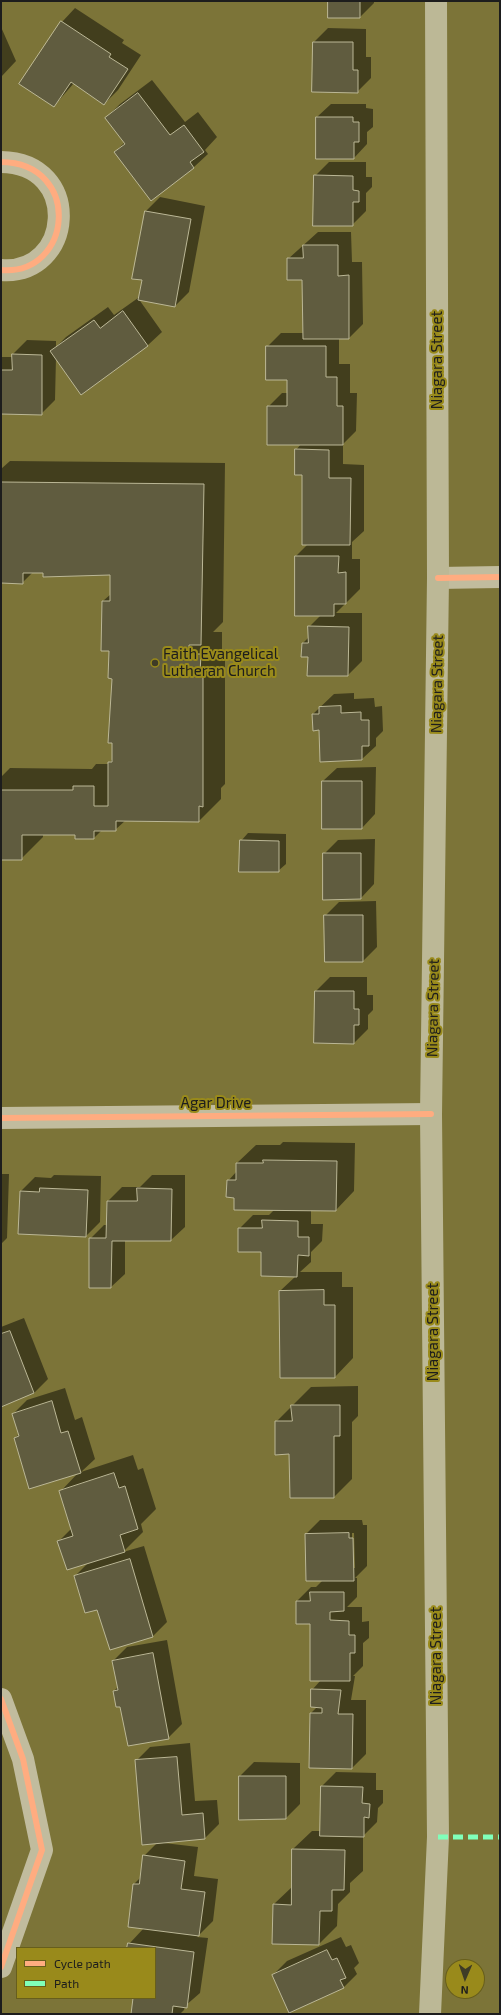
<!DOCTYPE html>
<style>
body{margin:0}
#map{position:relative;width:501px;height:2015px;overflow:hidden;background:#7c7438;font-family:"Exo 2",sans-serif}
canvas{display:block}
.frame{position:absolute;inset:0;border:2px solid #1d1d1d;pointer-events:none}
.legend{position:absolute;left:16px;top:1947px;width:140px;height:52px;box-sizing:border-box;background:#998a1b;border:1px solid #675e1c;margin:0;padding:5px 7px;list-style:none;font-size:12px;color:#1d1d1d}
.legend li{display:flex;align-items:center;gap:8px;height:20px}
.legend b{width:20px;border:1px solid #675e1c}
.north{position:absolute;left:445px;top:1959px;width:40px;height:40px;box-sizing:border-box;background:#998a1b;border:1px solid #675e1c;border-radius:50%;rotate:182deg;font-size:11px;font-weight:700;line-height:16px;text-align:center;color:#1d1d1d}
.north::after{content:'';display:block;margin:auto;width:14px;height:18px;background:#3e3b26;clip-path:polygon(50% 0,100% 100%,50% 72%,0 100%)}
</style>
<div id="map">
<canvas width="501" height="2015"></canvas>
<div class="frame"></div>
<ul class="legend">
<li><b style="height:5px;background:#ffac80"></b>Cycle path</li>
<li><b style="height:5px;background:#80ffba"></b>Path</li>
</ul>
<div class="north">N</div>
</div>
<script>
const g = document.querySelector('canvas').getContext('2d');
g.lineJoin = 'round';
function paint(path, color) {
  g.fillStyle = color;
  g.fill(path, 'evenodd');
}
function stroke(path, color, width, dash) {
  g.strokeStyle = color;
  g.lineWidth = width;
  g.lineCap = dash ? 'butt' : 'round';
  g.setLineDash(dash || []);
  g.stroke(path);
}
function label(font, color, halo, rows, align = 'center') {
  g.font = font + ' "Exo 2",sans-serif';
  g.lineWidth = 4;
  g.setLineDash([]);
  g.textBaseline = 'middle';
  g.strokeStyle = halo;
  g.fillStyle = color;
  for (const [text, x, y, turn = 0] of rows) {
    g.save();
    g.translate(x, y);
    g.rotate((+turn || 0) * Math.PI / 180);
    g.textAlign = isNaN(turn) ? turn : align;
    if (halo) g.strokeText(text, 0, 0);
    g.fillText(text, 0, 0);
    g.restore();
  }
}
paint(new Path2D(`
 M329 1H374V3L360 17Z
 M75 8 124 40 122 43 141 55 118 90 104 104 74 83 54 106 62 22Z
 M1 27 16 61 1 77Z
 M328 28 366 29V57H371V78L357 92 314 42Z
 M152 80 185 122 198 112 217 137 205 150 208 154 194 167 151 199 115 152 125 142 106 118 120 104Z
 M331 104H366V108L373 109V127L367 132V144L354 158 317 117Z
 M329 162H366V177H372V187L366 193V211L352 225 315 176Z
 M160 197 205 206 189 292 175 306 143 279 146 211Z
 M318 232H351L352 262H362L363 324 349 338H339V364H350V393H357L356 431 343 444V464L364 465V531L352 542V559H360V589L336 613H362V661L348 675 309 656 303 643 309 637V627L321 615 296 556 308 544 303 474 296 450 301 444 268 407 282 393H288V379L267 347 281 333H304L303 279 288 259Z
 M138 298 162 332 148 345 82 393 56 357 55 400 41 414 1 413V357H13V354L27 340 56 341V347L66 337 108 307 114 315Z
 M10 461 225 463 223 622 213 632H222V651H225V784L221 788V799L199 821 126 820 115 830H102L94 838 76 834H43V837L21 859H1V777L10 768 92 769 96 764H109L113 758V678L103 601 111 594V574L33 572 22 583 1 582V469Z
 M354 693V699L374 698 375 707 382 706 383 731 376 738V746L362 759 320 729 313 714 334 694Z
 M376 767 375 814 362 828 323 781 337 768Z
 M248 833 286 834V864L278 871 241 841Z
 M375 839 374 884 361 898 324 854 338 840Z
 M376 901 377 947 363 961 325 916 339 902Z
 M330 977H367V995H373V1010L368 1015V1029L354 1043 315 1042 316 991Z
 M283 1142 355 1143 354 1191 336 1210H311V1224H323L322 1241 311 1252V1262L300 1272H342V1287H353V1358L335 1377 280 1291 296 1276 262 1251 239 1229 253 1215H269L275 1209 235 1197 228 1181 237 1171V1163L256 1145H280Z
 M1 1174H9L7 1238 1 1244Z
 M54 1175 101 1176 100 1222 86 1236 21 1191 35 1177 51 1178Z
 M152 1175H185V1227L171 1240H125V1274L111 1287 90 1239 104 1225H107L108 1201 122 1187H140Z
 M24 1318 48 1379 34 1393 1 1405V1327Z
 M358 1386V1416L352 1422V1479L334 1497 290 1453 276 1422 311 1387Z
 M65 1388 75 1420 82 1417 95 1459 81 1472 133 1455 138 1470 143 1468 156 1509 141 1524 143 1532 123 1552 144 1546 167 1622 153 1636 110 1649 98 1608 75 1576 89 1562 59 1541 72 1528 60 1492 78 1473 15 1438 19 1434 13 1414 27 1400Z
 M320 1520H362L363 1525H367V1566L355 1578H357V1597L347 1607H362V1622L369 1621V1638L363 1643V1666L353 1676H355L351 1700H366V1754L352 1768 311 1713 317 1707 312 1690 321 1680 311 1623 297 1601 311 1587H316L323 1580 306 1534ZM352 1533H354L355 1568H352Z
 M167 1640 182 1724 168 1738 121 1705 114 1691 118 1687 113 1661 127 1647Z
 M190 1743 195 1801 217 1800 219 1824 205 1838 164 1843 198 1847 194 1876 218 1879 213 1921 197 1937 208 1938 200 1993 185 2006 184 2010 180 2014H132L134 1998H155V1948H128L129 1944 144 1928 129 1926 134 1884 141 1877 144 1856 158 1842 136 1761 150 1747Z
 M254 1762 300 1763V1804L286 1818 240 1819V1776Z
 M336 1772 376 1773V1790H383V1803L378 1808 377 1822 363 1836V1871L350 1883V1892L338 1904 337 1926 319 1944 274 1904 293 1886V1849L312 1831H321L322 1786Z
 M341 1937 346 1947 351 1945 359 1963 354 1968 357 1974 343 1988 273 1975 287 1961Z`), '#0007');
const building = new Path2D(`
 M328 1H360V18H328Z
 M61 21 111 54 109 57 128 69 104 105 71 82 54 107 19 84Z
 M313 42H353V70H358V93L312 92Z
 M138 93 170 135 184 125 204 152 190 162 194 168 151 201 114 152 125 144 105 118Z
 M316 117H353V122H359V142H354V159H316Z
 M314 175 353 176V190L359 191V202H353V226H313Z
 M145 211 191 219 175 307 138 300 142 280 132 279Z
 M303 245H338V276L349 275V339H303L302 280H287V258H303Z
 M123 311 148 346 81 395 50 351 94 320 100 328Z
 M266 346H326V377H337V406H343V445H267V406H287V380H266Z
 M12 354 42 355V415L1 414V370H12Z
 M295 449 329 450V478H351L350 545H302V475H295Z
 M1 482 204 484 201 645H189V654H201L200 673H203V807L199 806V822L116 821V831H94V839H75V835H22V860H1V790H73V786H94V806H108V762H112V743H108L112 679 108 678 109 651H101L102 601H110V575L43 577V573H23V584L1 583Z
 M295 556H339L338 573 346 572V604H334V616H295Z
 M308 626 349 627 348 676H307L308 657H301L302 643H308Z
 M341 706V713L361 712V720H369V746H362V760L320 762 319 730 313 731 312 714H319V707Z
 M322 781H362V829H322Z
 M240 840 279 841V872H239Z
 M323 853H361V899L323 900Z
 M324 915H363V962H325Z
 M315 991H354V1009H359V1025H354V1044L314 1043Z
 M263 1160 337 1161 336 1211 234 1210V1198L226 1197 227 1180H236V1163H263Z
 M40 1188 88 1190 86 1237 18 1234 20 1191 39 1192Z
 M137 1188 172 1189 171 1241H112L111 1288H89V1238H106L107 1201H137Z
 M262 1220 298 1221V1237H309V1256L298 1255 297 1277 261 1276V1252H238V1228H262Z
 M324 1290V1305H335V1378H280L279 1291Z
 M10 1331 34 1393 1 1407V1334Z
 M52 1401 61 1433 68 1431 81 1473 29 1489 14 1438 19 1436 12 1414Z
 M291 1405H340V1436H334V1498H290L289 1454 275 1455V1421H292Z
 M114 1473 119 1488 125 1486 138 1529 120 1535 125 1552 67 1570 57 1541 73 1536 59 1491Z
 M349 1533V1538H353L354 1581H306L305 1534Z
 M130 1559 153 1637 110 1650 97 1610 85 1613 74 1576Z
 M310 1592H344V1611L330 1612V1620L349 1621V1635H355V1653H350V1681H310V1624H296V1601H310Z
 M153 1653 169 1739 128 1746 120 1707H116L113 1691 118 1690 112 1661Z
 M311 1689 341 1690 338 1714H353L352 1769 309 1768 310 1713H322V1708L311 1707Z
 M177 1757 182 1815 203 1813 205 1839 142 1845 135 1760Z
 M239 1776H286V1819L239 1820Z
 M321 1786 363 1787 362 1803 370 1804 369 1818 364 1817V1837L320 1836Z
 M292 1849 345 1850 344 1890H332V1911H320L319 1945 272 1944 273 1904 291 1905Z
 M143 1855 185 1861 181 1889 205 1892 199 1936 128 1927 133 1884H139Z
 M128 1943 194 1952 187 2008 173 2006 172 2014H131L133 1998H155V1948H127Z
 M327 1950 332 1960 337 1958 346 1978 340 1980 344 1988 289 2013 272 1975Z`);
paint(building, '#605c3f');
stroke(building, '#bbb796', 1);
stroke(new Path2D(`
 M1 162C83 163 73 276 1 270
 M438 578 500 577
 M1 1118 431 1114
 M1 1699 23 1759 42 1850 1 1967`), '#c1bc9e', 22);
stroke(new Path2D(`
 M430 2014 438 1837 431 1114 438 578 436 1`), '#bcb896', 22);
stroke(new Path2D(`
 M438 1837H500`), '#80ffba', 5, [10, 5]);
stroke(new Path2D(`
 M1 162C83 163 73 276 1 270
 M438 578 500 577
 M1 1118 431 1114
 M1 1699 23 1759 42 1850 1 1967`), '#ffac80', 6);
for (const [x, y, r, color] of [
 [155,663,4,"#3e3b26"]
]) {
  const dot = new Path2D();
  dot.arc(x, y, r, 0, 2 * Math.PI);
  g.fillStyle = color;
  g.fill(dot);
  stroke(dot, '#998a1b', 1.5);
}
label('15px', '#1d1d1d', '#998a1b', [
 ["Niagara Street",437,360,-90],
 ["Niagara Street",437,684,-89],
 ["Niagara Street",433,1008,-89],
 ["Agar Drive",216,1103],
 ["Niagara Street",433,1332,-90],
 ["Niagara Street",436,1656,-90]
]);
label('15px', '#1d1d1d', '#998a1b', [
 ["Faith Evangelical",163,654],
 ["Lutheran Church",163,671]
], 'left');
</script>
